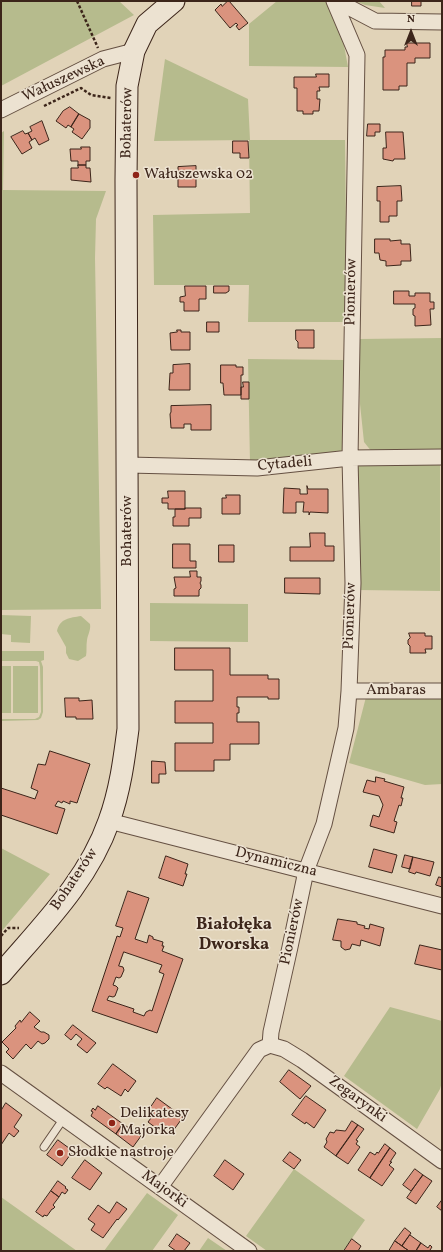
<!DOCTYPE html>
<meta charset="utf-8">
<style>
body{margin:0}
#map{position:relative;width:443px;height:1252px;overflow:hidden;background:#e1d3b8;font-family:Vollkorn,serif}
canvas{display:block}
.frame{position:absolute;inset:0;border:2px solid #3c251a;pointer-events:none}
.north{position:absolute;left:391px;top:12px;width:40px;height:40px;-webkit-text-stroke:3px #ece2d1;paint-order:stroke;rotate:0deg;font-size:11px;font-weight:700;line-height:16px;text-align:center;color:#3c251a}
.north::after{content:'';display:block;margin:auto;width:14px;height:18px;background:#3c251a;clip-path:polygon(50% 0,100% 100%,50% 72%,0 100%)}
</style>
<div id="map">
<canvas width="443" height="1252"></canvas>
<div class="frame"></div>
<div class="north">N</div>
</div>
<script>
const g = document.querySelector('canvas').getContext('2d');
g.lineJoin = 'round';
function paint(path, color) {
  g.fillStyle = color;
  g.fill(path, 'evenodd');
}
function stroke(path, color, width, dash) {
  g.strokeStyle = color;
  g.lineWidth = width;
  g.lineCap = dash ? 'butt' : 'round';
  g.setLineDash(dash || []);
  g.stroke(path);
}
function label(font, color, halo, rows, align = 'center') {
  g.font = font + ' Vollkorn,serif';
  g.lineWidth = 3;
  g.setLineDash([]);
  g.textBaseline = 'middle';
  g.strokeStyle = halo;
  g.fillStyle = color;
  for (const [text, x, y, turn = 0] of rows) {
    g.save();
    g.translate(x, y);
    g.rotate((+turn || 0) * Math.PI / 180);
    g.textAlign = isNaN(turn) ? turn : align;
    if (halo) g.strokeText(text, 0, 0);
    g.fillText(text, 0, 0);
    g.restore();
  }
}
paint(new Path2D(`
 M1 1H119L134 15 1 86Z
 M277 1H328L343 40 348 67 249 66V24Z
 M355 1H379L385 8 365 5Z
 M165 59 248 99 250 140H345L347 322H248L249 285H154L153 215 250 213 249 140 154 141Z
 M4 131 3 190 106 191 96 219 95 258 101 609 1 610V133Z
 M442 338V451L372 452 364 442 360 404V339Z
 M248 359 346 360 345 453 250 463Z
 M357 465H440V591L357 590Z
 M150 603 248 604V642L150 641Z
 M1 615 31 616 30 643 11 642V635L1 634Z
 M81 616 90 624C91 630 88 634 87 640 86 646 87 651 86 656L78 661 69 659 66 653V647L57 631C60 618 70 618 81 616Z
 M1 651H44V660L41 661 43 667V712L41 718 38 720 1 721V719H35L39 717 41 712 40 667 39 662 36 661H1Z
 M1 666H11V713H1Z
 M13 666H38V713H13Z
 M442 696V784L425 785 349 763 366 697Z
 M1 848 50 874 1 932Z
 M390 1007 442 1021V1082L440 1089 417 1129 344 1076Z
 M294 1169 365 1220 343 1251H267L246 1236Z
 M147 1193 178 1215 152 1251H104Z
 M1 1197 77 1251H1Z
 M208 1238 227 1251H199Z`), '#b6bb8d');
const building = new Path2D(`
 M228 1H229L248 23 239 30 236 26 238 25 236 23 230 28 215 10 221 4 222 6Z
 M412 1H421V6H412Z
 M407 43H430V58H415V63H407V86H399V90H383V57H385V50H405V47H407Z
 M316 74H329V87H319L320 91H317V99H320L319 111H313V114H303V111H297V88H294V77H316Z
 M70 107 79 114 71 127 68 125 66 128 56 121 63 111Z
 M79 114 90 120V128L82 139 72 132 74 129 71 127Z
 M42 121 49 140 39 145 35 138 32 140 28 133 32 131 30 127Z
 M368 124H380V132H375V136H367Z
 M23 131 25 134 28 133 32 140 29 142 32 148 22 154 11 137Z
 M386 132H403L405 159H394L393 161 383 159V148H386Z
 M233 141H248L249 158H240V153H233Z
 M81 147H90V161H86V165H78V161H71L70 149H81Z
 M78 165H86V168H90L91 182 71 180V168H78Z
 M196 166V187H178V167Z
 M401 186 402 201H397V216H389V222H380V201H377V187Z
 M375 239H390V241L401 240V244H410L411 261H401V265L386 266V261L380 260 379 253H375Z
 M185 286H206V299H199V311H184V302H180V297L185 296Z
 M214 286H229V291L226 293H214Z
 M394 291H409V296H415V293H430V302H434V309H430L431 325 415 326V316L413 315V309L415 308V304H394Z
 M207 322H219V332H207Z
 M177 330H181V332H190V350H171L170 333 177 332Z
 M296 330H314V348H298V342L296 340Z
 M190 364V390H169L170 373H173V365Z
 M221 365H236V367H243V375H241V395H224L223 383H221Z
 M243 382H249V399H241V387H243Z
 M211 405V430H191V424H184V428H171L170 414 171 412V406Z
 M307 486 308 489H328V513L310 512 309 515V512H303L304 502H296V513H283L284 488 300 489V494H307Z
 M168 491H185V509H168V503H162V498H168Z
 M226 495H240V514H222V498H226Z
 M185 508H201V518H189V526H173V517H175V509H185Z
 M310 533H325V546H334V561H290V547H310Z
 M173 544H190V561H196V568H173Z
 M219 545H234V562H219Z
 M190 571H197V577H201V581L200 583 201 585V588L199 590V596H174V589L176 588 174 577H190Z
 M285 578H320V594L285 593Z
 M409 633H425V636H432V649H425L426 653H410V646L408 644V640L410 638Z
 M175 648H230V675H268V679H279V699H268V697H237V707H239V713H237V722H259V744H230V760H214V771H175V743H213V723H175V701H213V670H175Z
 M65 698H79V701L92 700 93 719H76V717H66Z
 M50 751 90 764 77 803 70 801V804L63 801 62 803 58 801 55 806 65 809 57 834 1 815V788L35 799 38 791 31 788 38 764 45 765Z
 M152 761 165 762 166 774H159V783H152Z
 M376 777 385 779 384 781 404 787 401 798H403L401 806 399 805 394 821 397 822 394 833 370 826 373 815 379 817 383 805 379 796 363 792 367 780 375 782Z
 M374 849 397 855 392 873 369 867Z
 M405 855 413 857 410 869 402 867Z
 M166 856 188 864 185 874H187L183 886 159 878Z
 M413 857 434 862 430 876 416 872 415 874 409 872Z
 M439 877 442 878V887L436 885Z
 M128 891 149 898 135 939 147 943 149 935 153 937V939L163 942 162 946H164L162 951 183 959 157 1033 92 1011 117 936 120 937 123 928 116 926ZM124 952 162 965 159 972 164 974 152 1011 150 1010 146 1012 144 1016 133 1012 134 1009 107 1000 109 996 113 997 115 996 118 988 116 986 113 985 116 977 119 978 121 977 124 970 123 967 119 966Z
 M338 919 357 922V924L365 926 364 928 369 929 370 924 384 928 380 946 361 940 360 946 352 944 350 949 345 950 341 947V941L333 940Z
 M420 945 442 950V970L415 964Z
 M30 1012 40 1021 34 1027 41 1032H44L49 1035V1039L45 1043 42 1044 38 1041 31 1049 26 1044 13 1059 6 1052 9 1049 2 1042 16 1028 15 1026 20 1020 21 1022Z
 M73 1025 96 1043 87 1053 77 1045 82 1039 76 1034 71 1040 65 1035Z
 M113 1064 136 1081 128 1092 125 1089 121 1096 107 1087 105 1089 98 1084Z
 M289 1070 311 1086 300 1099 280 1082Z
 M306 1096 326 1110 314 1128 306 1122 305 1124 292 1115Z
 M157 1098 183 1117 173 1131 166 1126 156 1128 148 1122 154 1114 149 1110Z
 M6 1103 22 1115 14 1127 19 1131 14 1137 9 1133 1 1145V1111Z
 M98 1106 123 1124 116 1134 91 1116 93 1112 91 1111 93 1108 95 1110Z
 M352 1121 358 1125 336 1156 324 1147 327 1142 326 1139 330 1132 334 1133 336 1130 345 1131Z
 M123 1124 141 1136 133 1147 116 1134Z
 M358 1125 364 1129 356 1140 358 1141 356 1144 360 1147 348 1164 336 1156Z
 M58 1140 73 1151 62 1166 47 1155Z
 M385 1144 390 1148 370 1178 358 1170 370 1152 375 1155 377 1152 378 1153Z
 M390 1148 396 1153 390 1162H392L389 1165 394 1169 382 1186 370 1178Z
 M290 1152 301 1160 294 1169 283 1161Z
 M85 1160 102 1173 90 1190 72 1178Z
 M225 1160 244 1174 233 1190 214 1176Z
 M415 1169 423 1175 411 1191 403 1185Z
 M423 1175 432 1181 416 1204 407 1198Z
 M58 1181 66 1187 65 1188 68 1190 65 1194 62 1192 59 1197 51 1191Z
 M51 1191 59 1197 53 1205 55 1207 53 1209H52L47 1216 44 1215 43 1217 36 1212Z
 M442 1200V1211L437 1207Z
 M117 1202 127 1209 118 1220 117 1219 103 1238 91 1230 95 1224 88 1219 98 1205 109 1213Z
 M405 1228 411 1233 402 1246 395 1241Z
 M177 1234 190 1243 184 1251H176L169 1246Z
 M410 1235 421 1243 416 1251H409L402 1246Z
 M352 1239 361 1246 358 1251H344Z
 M395 1241 409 1251H389Z
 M421 1243 428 1248 430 1245 432 1247 430 1250 432 1251H416Z`);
paint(building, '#da937e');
stroke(building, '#3c251a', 1);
const lane = new Path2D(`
 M44 1147 64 1118`);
const street = new Path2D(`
 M337 1 375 21 442 22
 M1 110 103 59 134 51
 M128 465 257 468 350 458 442 457
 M349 691H442
 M109 821 442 906
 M270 1045 271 1032 290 947 306 871 324 824 346 728 349 691 353 583 350 458 357 55 334 1
 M270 1045 284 1049 302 1060 442 1161
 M1 1073 249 1251
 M160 1187 259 1050 270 1045`);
const secondary = new Path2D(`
 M1 974C42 926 88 881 109 821 120 791 124 760 128 729L126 180 127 86 134 51 147 24 174 1`);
stroke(lane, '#655042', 9);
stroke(street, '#655042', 17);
stroke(secondary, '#3c251a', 23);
stroke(new Path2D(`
 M77 1 98 48
 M44 106 81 88 91 95 111 98
 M1 936 8 928H19`), '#3c251a', 2.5, [3, 2]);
stroke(lane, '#ece2d1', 7);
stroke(street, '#ece2d1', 15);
stroke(secondary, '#ece2d1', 21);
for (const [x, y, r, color] of [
 [136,175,4,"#8f2418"],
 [112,1123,4,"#8f2418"],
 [60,1153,4,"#8f2418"]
]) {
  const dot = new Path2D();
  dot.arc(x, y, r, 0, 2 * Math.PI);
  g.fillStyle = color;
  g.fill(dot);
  stroke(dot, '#ece2d1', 1.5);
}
label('15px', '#3c251a', '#ece2d1', [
 ["Wałuszewska",64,80,-25],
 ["Bohaterów",128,123,-89],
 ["Pionierów",352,292,-89],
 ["Cytadeli",285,465,-5],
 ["Bohaterów",128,531,-90],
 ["Pionierów",351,616,-88],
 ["Ambaras",396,691],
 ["Dynamiczna",276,863,14],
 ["Bohaterów",75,880,-56],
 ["Pionierów",293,932,-78],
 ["Zegarynki",357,1100,36],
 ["Majorki",164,1190,36]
]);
label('15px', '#3c251a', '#ece2d1', [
 ["Wałuszewska 02",144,175],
 ["Delikatesy",120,1114],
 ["Majorka",120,1131],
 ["Słodkie nastroje",68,1153]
], 'left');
label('bold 17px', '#3c251a', '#ece2d1', [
 ["Białołęka",234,926],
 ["Dworska",234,946]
]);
</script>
